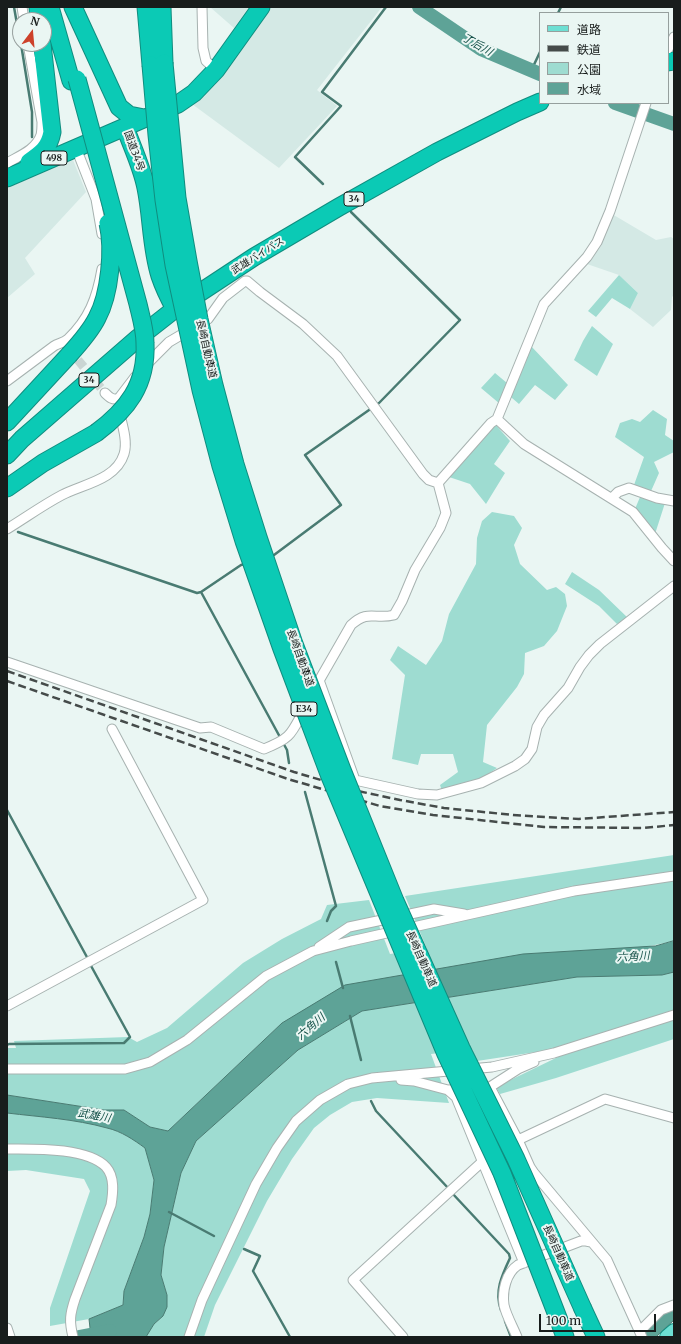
<!DOCTYPE html>
<meta charset="utf-8">
<style>
body{margin:0}
#map{position:relative;width:681px;height:1344px;overflow:hidden;background:#eaf6f3;font-family:Merriweather,"Noto Sans JP",serif}
canvas{display:block}
.frame{position:absolute;inset:0;border:8px solid #181d1c;pointer-events:none}
.legend{position:absolute;left:539px;top:12px;width:130px;height:92px;box-sizing:border-box;background:#eaf6f3;border:1px solid #969f9d;margin:0;padding:5px 7px;list-style:none;font-size:12px;color:#181d1c}
.legend li{display:flex;align-items:center;gap:8px;height:20px}
.legend b{width:20px;border:1px solid #969f9d}
.north{position:absolute;left:12px;top:12px;width:40px;height:40px;box-sizing:border-box;background:#eaf6f3;border:1px solid #969f9d;border-radius:50%;rotate:16deg;font-size:11px;font-weight:700;line-height:16px;text-align:center;color:#181d1c}
.north::after{content:'';display:block;margin:auto;width:14px;height:18px;background:#cd412a;clip-path:polygon(50% 0,100% 100%,50% 72%,0 100%)}
.scale{position:absolute;left:539px;top:1314px;width:117px;height:18px;box-sizing:border-box;border:2px solid #181d1c;border-top:0;padding-left:5px;font-size:12px;line-height:14px;white-space:nowrap;color:#181d1c;-webkit-text-stroke:3px #eaf6f3;paint-order:stroke}
</style>
<div id="map">
<canvas width="681" height="1344"></canvas>
<div class="frame"></div>
<ul class="legend">
<li><b style="height:5px;background:#6ddfd3"></b>道路</li>
<li><b style="height:5px;background:#454b4a"></b>鉄道</li>
<li><b style="height:11px;background:#9edcd1"></b>公園</li>
<li><b style="height:11px;background:#5ea397"></b>水域</li>
</ul>
<div class="north">N</div>
<div class="scale">100 m</div>
</div>
<script>
const g = document.querySelector('canvas').getContext('2d');
g.lineJoin = 'round';
function paint(path, color) {
  g.fillStyle = color;
  g.fill(path, 'evenodd');
}
function stroke(path, color, width, dash) {
  g.strokeStyle = color;
  g.lineWidth = width;
  g.lineCap = dash ? 'butt' : 'round';
  g.setLineDash(dash || []);
  g.stroke(path);
}
function label(font, color, halo, rows, align = 'center') {
  g.font = font + ' Merriweather,"Noto Sans JP",serif';
  g.lineWidth = 4;
  g.setLineDash([]);
  g.textBaseline = 'middle';
  g.strokeStyle = halo;
  g.fillStyle = color;
  for (const [text, x, y, turn = 0] of rows) {
    g.save();
    g.translate(x, y);
    g.rotate((+turn || 0) * Math.PI / 180);
    g.textAlign = isNaN(turn) ? turn : align;
    if (halo) g.strokeText(text, 0, 0);
    g.fillText(text, 0, 0);
    g.restore();
  }
}
paint(new Path2D(`
 M210 7H249L234 28Z
 M269 7H382L317 90 337 106 279 168 192 104 215 85 231 64 245 40Z
 M73 160 86 192 25 258 35 274 7 298V188Z
 M612 214 656 240 671 237 674 239V295L672 297 671 310 653 327 630 309 638 293 619 275 587 264 601 246Z`), '#d4e9e5');
paint(new Path2D(`
 M619 275 638 293 630 309 612 298 596 317 588 311Z
 M592 326 613 344 597 376 574 360 583 341Z
 M530 345 568 385 555 400 535 385 519 404 505 392 500 404 481 388 495 373 513 388Z
 M653 410 667 419 665 435 674 441V452L654 462 659 473 648 498 665 503 655 534 635 509 643 490 634 485 644 457 615 437 620 423 632 419 640 422Z
 M495 424 510 441 494 464 505 473 486 504 470 484 449 477Z
 M492 512 514 516 522 528 514 545 520 564 547 590 556 587 565 594 567 606 557 631 544 646 525 653 524 674 517 687 487 725 483 762 497 768 478 781 442 791 440 785 458 772 453 754H421L418 765 392 759 405 675 390 660 398 646 426 665 442 641 449 614 476 564 477 538 482 521Z
 M572 572 599 590 628 618 617 624 599 606 565 584Z
 M674 855V941L282 1023 168 1131 150 1127 124 1110H104L7 1095V1048H16L14 1041 128 1037 137 1042 167 1028 243 963 282 939 321 919 327 905 369 900 390 954 427 949 405 896Z
 M674 972V1039L556 1078 500 1094 496 1087 560 1056 556 1049 477 1061 472 1049 431 1054 449 1103 377 1098 352 1102 330 1115 314 1128 292 1159 267 1201 215 1305 204 1337H146L154 1324 163 1316 167 1295 161 1275 164 1247 181 1173 196 1141 298 1050 362 1011 577 977 662 975Z
 M7 1113C40 1117 75 1119 107 1128 121 1131 134 1140 145 1148L154 1180 150 1214 144 1237 124 1291 123 1305 89 1319 50 1326V1308L90 1191 84 1179 26 1170 7 1171Z`), '#9edcd1');
const water = new Path2D(`
 M674 941V972L662 975 577 977 362 1011 298 1050 196 1141 181 1173 164 1247 161 1275 167 1295V1307L163 1316 154 1324 146 1337H91L89 1319 123 1305 124 1291 144 1237 150 1214 154 1180 145 1148C134 1140 121 1131 107 1128 75 1119 40 1117 7 1113V1095L104 1110H124L150 1127 168 1131 282 1023 345 985 523 954 655 946Z
 M671 1309H674V1320L656 1337H642L661 1316Z`);
paint(water, '#5ea397');
stroke(water, '#497b72', 1);
stroke(new Path2D(`
 M14 7 20 41
 M558 13 561 7
 M21 44 32 112V137
 M531 71 540 52
 M323 184 295 157 341 106 322 92 386 7
 M18 532 197 593 201 592 241 565 245 564
 M271 556 274 555 341 505 305 455 379 403 460 320 351 212
 M201 592 287 750 289 763
 M305 792 336 906 331 911 327 921
 M7 810 88 959
 M336 962 343 988
 M350 1016 361 1060
 M7 1045 9 1044 124 1043 130 1037 90 964
 M371 1101 376 1111 449 1189
 M452 1193 509 1254 510 1258C502 1275 494 1292 501 1310
 M169 1212 214 1236
 M244 1249 260 1256 253 1271 290 1337
 M505 1321 511 1337`), '#497b72', 2.5);
stroke(new Path2D(`
 M419 7 481 49 540 74
 M615 103 674 124
 M79 1337 110 1331`), '#5ea397', 14);
stroke(new Path2D(`
 M78 360 105 393`), '#cad5d3', 9, [9, 4.5]);
const street = new Path2D(`
 M22 7 24 20
 M202 7 203 48 206 61 216 70
 M668 49 674 37
 M76 148 96 199 102 234
 M7 163C19 156 36 150 41 135 42 131 42 126 42 122L28 44
 M145 366 169 342 208 319 223 298 245 281H247L260 292 303 324 337 356 423 474 429 480 438 483
 M7 381C23 369 38 358 54 346 58 343 64 343 68 339 89 319 97 298 102 269
 M105 393C109 397 113 401 119 398L135 377
 M497 419 524 444 633 512 662 548 674 561
 M438 483 491 423 497 419 544 304 587 257 597 242 610 211 646 103
 M612 498 618 492 629 488 657 498 674 501
 M7 529C25 518 43 505 62 495 83 484 116 480 124 454 128 441 122 424 119 411
 M7 662 200 728 211 727 264 749C292 738 291 734 305 708
 M319 680 355 780 418 794 437 795 481 783 515 766 525 759 532 749 537 727 544 715 568 688 580 667 589 655 600 644 674 586
 M312 693 351 625C369 609 374 620 394 615L402 601 415 570 440 528 446 513 438 483
 M319 947 349 927 434 909 464 914
 M7 1006 203 900 112 729
 M7 1069H125L150 1062 187 1040 266 976 313 951 351 941 574 891 674 876
 M401 1080 414 1081 448 1090 465 1089
 M490 1087 518 1140
 M478 1088 490 1087 518 1069 534 1062
 M448 1090 456 1097 524 1263
 M7 1149C33 1149 87 1147 106 1167 115 1177 113 1193 111 1205L75 1299C70 1314 69 1321 73 1337
 M7 1328 10 1337
 M640 1331 661 1310 674 1305
 M189 1337 202 1300 256 1184 277 1148 296 1121 320 1100 348 1084 372 1078 492 1067 554 1053 674 1015
 M403 1337 353 1280 483 1161
 M517 1337C513 1327 506 1315 504 1305 502 1291 506 1273 518 1265L581 1241H586L591 1242
 M642 1337 607 1260 534 1173 530 1167 518 1140 605 1099 674 1118`);
const primary = new Path2D(`
 M667 1337 674 1331`);
const highway = new Path2D(`
 M38 7 39 20
 M50 7 71 81
 M73 7 119 107 129 115 144 118
 M146 7 151 65
 M162 7 164 63
 M668 62 674 61
 M125 127C132 147 142 167 146 188 152 217 151 248 160 276 164 288 169 298 175 309
 M29 162C42 153 49 148 52 132L42 44
 M7 178 178 104 194 93 216 70 261 7
 M7 422 69 355
 M7 455 22 439 138 338 175 309 254 257 339 207 437 152 517 112 540 102
 M7 488 43 463 96 433
 M583 1309 596 1337
 M560 1323 565 1337`);
stroke(street, '#a7b2b0', 11);
stroke(primary, '#108d7f', 16);
stroke(highway, '#108d7f', 19);
stroke(street, '#fff', 9);
stroke(primary, '#6ddfd3', 14);
stroke(highway, '#0bcab5', 17);
stroke(new Path2D(`
 M7 671 294 772 358 791 400 800 444 808 513 815 579 819 674 812
 M7 681 288 779 380 806 433 815 544 827 643 828 674 825`), '#454b4a', 2.5, [8, 4]);
const highwayBridge = new Path2D(`
 M164 63 177 198 188 261 199 319 214 385 235 464 258 537 294 644 342 770 395 901 461 1048 516 1159 583 1309
 M151 65 157 135 164 200 174 265 201 390 221 466 244 541 282 649 329 774 446 1054 502 1173 560 1323
 M77 79 138 304C141 317 145 330 145 343 147 385 127 410 96 433
 M69 355C79 344 90 332 97 318 110 294 114 249 108 223`);
stroke(highwayBridge, '#108d7f', 19, []);
stroke(highwayBridge, '#0bcab5', 17);
for (const [x, y, w] of [
 [54,158,26],
 [354,199,20],
 [89,380,20],
 [304,709,26]
]) {
  const box = new Path2D();
  box.roundRect(x - w / 2, y - 7, w, 14, 3);
  g.fillStyle = '#eaf6f3';
  g.fill(box);
  stroke(box, '#181d1c', 1);
}
label('bold 9px', '#181d1c', null, [
 ["498",54,158],
 ["34",354,199],
 ["34",89,380],
 ["E34",304,709]
]);
label('10px', '#181d1c', '#eaf6f3', [
 ["国道34号",134,151,70],
 ["武雄バイパス",258,256,-32],
 ["長崎自動車道",206,349,77],
 ["長崎自動車道",300,658,70],
 ["長崎自動車道",421,959,66],
 ["長崎自動車道",558,1253,66]
]);
label('italic 11px', '#145048', '#eaf6f3', [
 ["丁后川",477,45,30],
 ["六角川",633,957,-3],
 ["六角川",311,1027,-41],
 ["武雄川",94,1116,10]
]);
</script>
